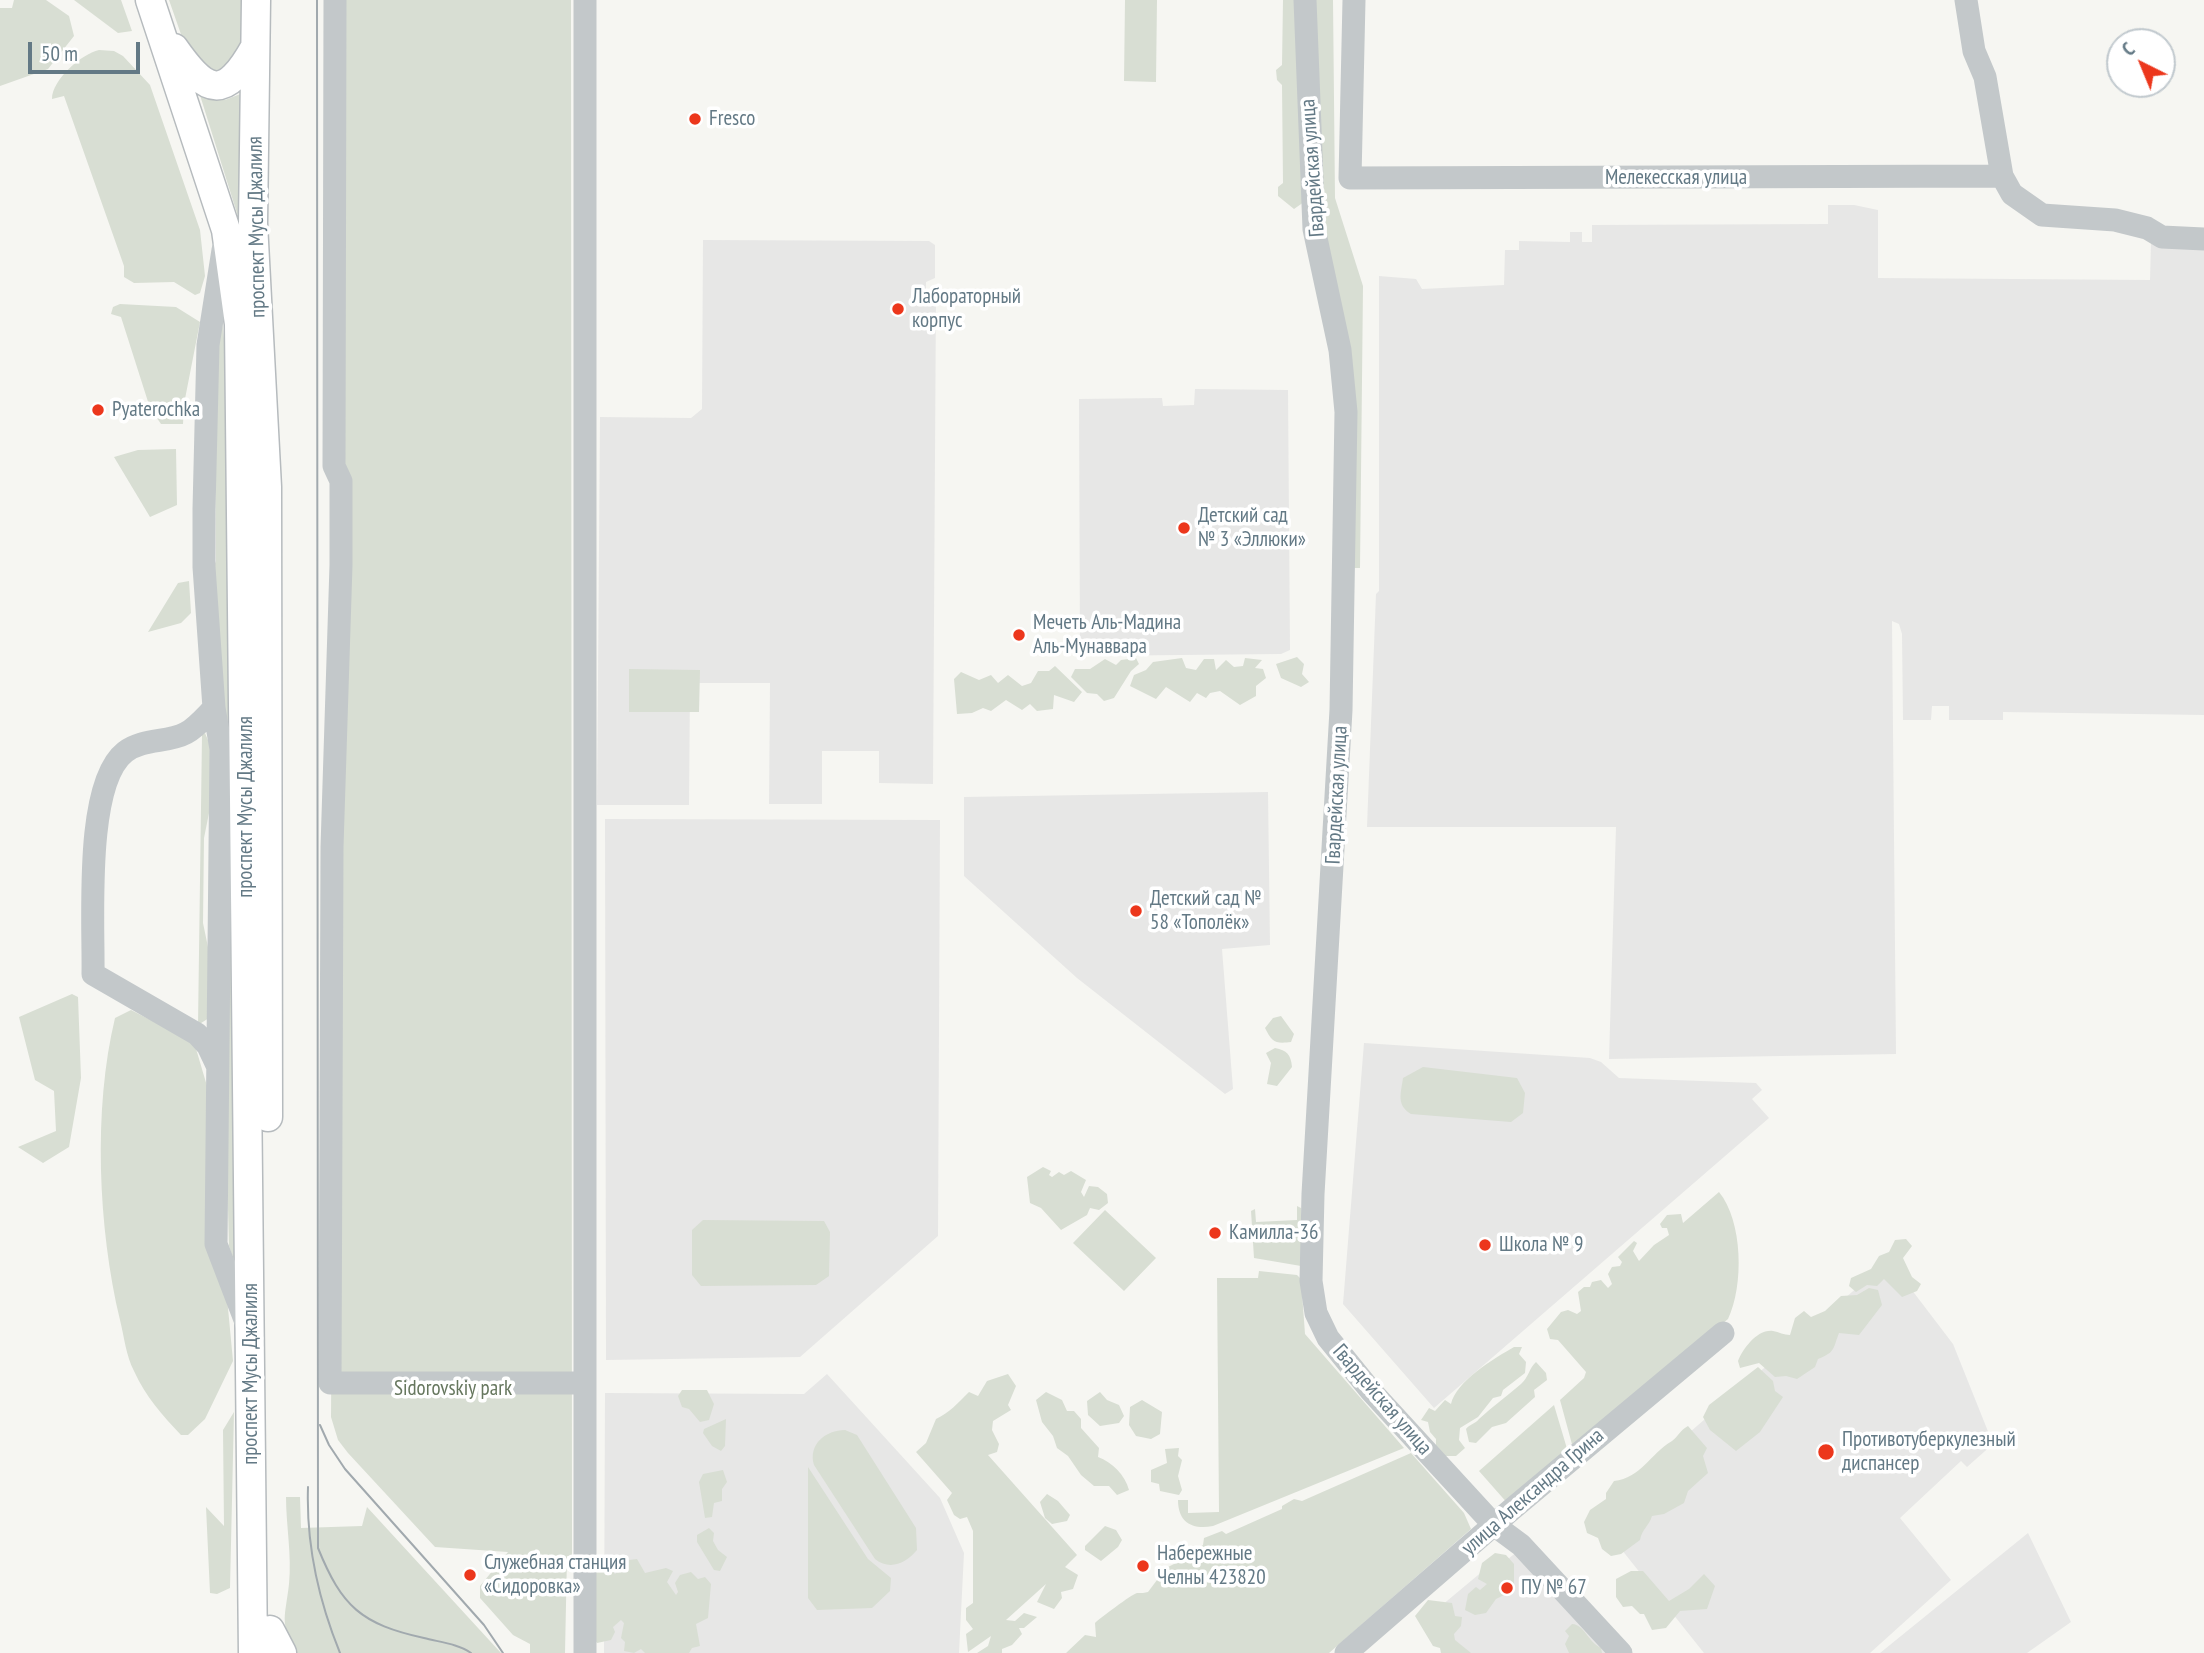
<!DOCTYPE html>
<meta charset="utf-8">
<style>
body{margin:0}
#map{position:relative;width:2204px;height:1653px;overflow:hidden;background:#f6f6f2;font-family:"PT Sans Narrow",sans-serif}
canvas{display:block}
.north{position:absolute;left:2106px;top:28px;width:70px;height:70px;box-sizing:border-box;background:#fff;border:2px solid #c1c9ce;border-radius:50%;rotate:317deg;font-size:19px;font-weight:700;line-height:28px;text-align:center;color:#637985}
.north::after{content:'';display:block;margin:auto;width:24px;height:32px;background:#ec371c;clip-path:polygon(50% 0,100% 100%,50% 72%,0 100%)}
.scale{position:absolute;left:28px;top:42px;width:112px;height:32px;box-sizing:border-box;border:4px solid #637985;border-top:0;padding-left:9px;font-size:21px;line-height:24px;white-space:nowrap;color:#637985;-webkit-text-stroke:5px #fff;paint-order:stroke}
</style>
<div id="map">
<canvas width="2204" height="1653"></canvas>
<div class="north">С</div>
<div class="scale">50 m</div>
</div>
<script>
const g = document.querySelector('canvas').getContext('2d');
g.lineJoin = 'round';
function paint(path, color) {
  g.fillStyle = color;
  g.fill(path, 'evenodd');
}
function stroke(path, color, width, dash) {
  g.strokeStyle = color;
  g.lineWidth = width;
  g.lineCap = dash ? 'butt' : 'round';
  g.setLineDash(dash || []);
  g.stroke(path);
}
function label(font, color, halo, rows, align = 'center') {
  g.font = font + ' "PT Sans Narrow",sans-serif';
  g.lineWidth = 7;
  g.setLineDash([]);
  g.textBaseline = 'middle';
  g.strokeStyle = halo;
  g.fillStyle = color;
  for (const [text, x, y, turn = 0] of rows) {
    g.save();
    g.translate(x, y);
    g.rotate((+turn || 0) * Math.PI / 180);
    g.textAlign = isNaN(turn) ? turn : align;
    if (halo) g.strokeText(text, 0, 0);
    g.fillText(text, 0, 0);
    g.restore();
  }
}
paint(new Path2D(`
 M1828 205H1854L1878 210V278L2150 280 2151 243 2204 245V715L2003 712V720H1949V706H1932L1931 720H1903L1902 634 1899 624 1892 621 1896 1054 1609 1059 1616 827H1367L1376 594 1379 591V276L1416 279 1422 289 1504 285 1505 250H1519V241L1570 242V232H1582V242H1592V225L1828 224Z
 M703 240 929 241 935 245V278L926 282V291H936L933 784 879 783V751H822V804H769L770 683H690L689 805H597L600 417 691 418 702 409Z
 M1195 389 1288 390 1290 650 1281 654 1080 656 1079 399 1162 398 1163 406 1194 405Z
 M1268 792 1270 945 1222 949 1233 1089 1225 1094 1077 978 964 876V797Z
 M605 819 940 820 938 1236 800 1357 606 1360Z
 M1364 1043 1590 1058 1601 1062 1619 1078 1756 1083 1762 1090 1752 1099 1769 1118 1434 1408 1343 1304Z
 M1889 1260 1953 1344 1993 1444 1967 1467 1961 1461 1900 1518 1951 1580 1870 1653H1704L1594 1515Z
 M827 1374 940 1498 964 1553 959 1653H604L605 1393 804 1394Z
 M2028 1533 2071 1622 2027 1653H1880Z
 M1518 1551 1608 1653H1461L1429 1616 1502 1555 1508 1559Z`), '#e7e7e6');
paint(new Path2D(`
 M14 0H46L69 16 74 36 48 69 0 86V8H12Z
 M74 0H121L132 31 118 33Z
 M169 0H243L244 51 233 68 213 73 184 43Z
 M340 0H571L572 1556H567L565 1653H530V1644L513 1635 480 1598V1586L508 1552 435 1547 348 1453 338 1440 331 1417Z
 M1125 0H1157L1156 82 1124 81Z
 M1283 0H1295L1304 202 1294 209 1278 196V187L1283 183 1282 85 1277 80 1276 70 1282 65Z
 M1312 0H1333L1335 198 1363 286 1360 568H1353L1323 218Z
 M99 50 114 51 123 56 150 85 200 230 205 276 200 293 195 295 174 282 134 283 124 277V266L64 96 52 99C52 80 81 54 99 50Z
 M199 92 225 100 243 93 241 226Z
 M120 304 176 307 200 322 184 404 183 424H161L150 408 121 317 111 314 113 307Z
 M222 319 225 348 240 1279 229 1246 211 574 216 561 214 349Z
 M176 449 177 505 150 517 114 457 138 450Z
 M189 581 191 613 181 623 148 632 178 583Z
 M1297 657 1304 664 1302 674 1309 682 1301 687 1281 678 1276 664Z
 M1136 658 1139 664 1131 671 1114 698 1104 701 1097 694 1087 693 1071 677 1075 669H1090L1105 659 1116 665 1121 660Z
 M1182 658 1186 668 1196 670 1204 659H1214L1216 670 1226 660 1234 667 1243 666 1245 658 1262 660 1255 668 1263 669 1266 678 1256 686V696L1240 705 1220 691 1210 693 1206 698 1197 693 1190 702 1166 687 1156 699 1130 686 1134 675 1146 670 1153 662Z
 M1055 666 1082 692 1074 702 1054 695 1053 709 1037 711 1030 704 1022 710 1006 700 991 711 983 708 972 713 957 714 954 679 961 672 979 680 991 675 998 683 1008 675 1022 686 1031 683 1038 671H1049Z
 M629 669 700 670 699 712H629Z
 M205 733 210 745 211 803 204 838 203 923 209 952V1018L198 1025 202 735Z
 M72 994 78 997 81 1078 69 1147 43 1163 18 1147 56 1131 54 1091 35 1080 19 1017Z
 M131 1010 194 1042 207 1086 233 1361 205 1419 188 1435H181C162 1415 146 1397 134 1371 126 1356 124 1336 120 1320 98 1228 93 1109 115 1018Z
 M1281 1016 1294 1034 1291 1042C1275 1044 1272 1042 1265 1028L1273 1018Z
 M1275 1048C1287 1050 1291 1055 1292 1067L1277 1086 1267 1084 1271 1063 1266 1053Z
 M1423 1067 1517 1078 1525 1093 1523 1113 1511 1122 1411 1114C1396 1105 1401 1093 1403 1078Z
 M1043 1167 1051 1171 1049 1175 1052 1177 1059 1172 1064 1175 1071 1171 1086 1180 1081 1192 1084 1197 1089 1186 1098 1187 1107 1194 1108 1203 1099 1210 1090 1208 1087 1215 1061 1230 1041 1208 1030 1203 1027 1177Z
 M1719 1192C1743 1221 1744 1286 1728 1319L1573 1448 1560 1400 1584 1378 1586 1372 1558 1340 1550 1339 1547 1329 1561 1312 1568 1310 1577 1314 1581 1311 1578 1292 1584 1287H1590L1592 1282 1601 1280 1608 1288 1612 1284 1608 1274 1612 1267 1620 1266 1622 1262 1618 1257 1634 1241 1637 1243 1633 1251 1639 1261 1654 1245 1669 1235 1667 1228H1662L1660 1224 1667 1215 1681 1214 1683 1223Z
 M1297 1206 1301 1208V1266L1254 1258 1251 1211 1255 1209 1256 1222 1297 1220Z
 M1105 1210 1156 1258 1124 1291 1073 1243Z
 M703 1220 824 1221 830 1232 829 1276 816 1285 701 1286 692 1275V1230Z
 M1906 1239 1912 1246 1903 1258 1912 1277 1921 1284 1917 1291 1902 1297 1884 1279 1877 1286 1867 1285 1856 1292 1849 1286 1851 1278 1871 1269 1879 1256 1889 1252 1895 1240Z
 M1259 1271 1297 1275 1301 1279 1305 1334 1404 1448 1213 1526C1193 1530 1178 1523 1178 1500H1188V1513L1219 1512 1217 1278H1258Z
 M1869 1288 1878 1290 1882 1305 1859 1335 1839 1333C1833 1348 1836 1352 1818 1359L1815 1367 1797 1379 1786 1376 1775 1377 1759 1363 1740 1368 1738 1361C1743 1349 1757 1329 1773 1331 1779 1332 1784 1335 1790 1335L1795 1318 1804 1311 1811 1317 1825 1311 1841 1296 1857 1295Z
 M1514 1347H1522L1519 1354 1526 1362 1525 1373 1503 1390 1501 1396 1493 1398 1478 1417 1460 1428 1459 1440 1465 1448 1456 1456H1445L1436 1448V1439L1430 1432 1428 1422 1421 1420 1429 1408 1435 1411 1445 1400 1451 1404C1456 1381 1495 1358 1514 1347Z
 M1536 1362 1546 1373 1547 1380 1534 1390 1535 1397 1506 1423 1492 1427 1476 1443 1469 1442 1466 1429C1470 1424 1475 1424 1479 1419 1493 1406 1507 1396 1521 1384 1529 1377 1529 1368 1536 1362Z
 M1758 1367 1773 1381 1775 1391 1783 1397 1760 1432 1736 1451 1710 1430 1703 1417 1709 1405Z
 M1008 1374 1016 1386 1008 1405 1011 1410 993 1421 992 1430 999 1444 997 1452 988 1455 1077 1555 1065 1567 1078 1575 1073 1589 1061 1592 1062 1598 1054 1609 1037 1602 1046 1584 1006 1620 1015 1621 1024 1613 1037 1617 1024 1628H1019L1022 1634 1012 1645 1002 1649V1653H977L988 1646 991 1636 968 1652 966 1634 973 1629 966 1620V1608L973 1603V1531L967 1517 960 1519 954 1515 947 1500 952 1493 916 1452 926 1443 936 1419C949 1413 958 1403 969 1392L978 1396 987 1381Z
 M682 1390H707L714 1404 709 1420 700 1422 689 1409 682 1407 678 1396Z
 M1046 1392 1062 1400 1067 1411H1074L1081 1419V1428L1099 1448 1098 1457C1112 1462 1125 1475 1129 1490L1117 1495 1109 1486H1094L1081 1475 1068 1456 1057 1448 1053 1436 1042 1422 1036 1400Z
 M1100 1392 1107 1400 1119 1405 1124 1416 1119 1423 1100 1426 1088 1415 1087 1401Z
 M1142 1400 1162 1412 1160 1434 1151 1439 1136 1436 1129 1425 1130 1407Z
 M1554 1405 1568 1452 1509 1505 1479 1471Z
 M234 1412 230 1588 217 1594 210 1593 206 1507 224 1526 223 1430Z
 M726 1419 725 1446 721 1451 712 1446 703 1433 704 1429Z
 M1688 1426 1707 1448 1703 1456 1708 1473 1688 1491 1684 1503 1664 1514 1652 1516C1649 1526 1642 1529 1640 1540L1621 1554 1611 1556 1602 1549 1598 1538 1587 1533 1584 1522 1590 1510 1606 1499V1493L1614 1481C1641 1478 1650 1454 1672 1441 1678 1437 1680 1430 1688 1426Z
 M845 1430 857 1435 916 1528 917 1550C906 1563 890 1571 875 1559L814 1465C808 1444 826 1430 845 1430Z
 M1179 1448 1178 1456 1182 1460 1178 1476 1182 1490 1179 1495 1160 1491 1159 1484 1151 1482V1470L1167 1463 1165 1449Z
 M1411 1453 1464 1513 1471 1529 1329 1653H1066L1085 1635 1096 1637 1095 1623C1099 1619 1132 1594 1137 1593 1141 1593 1145 1593 1148 1592L1166 1568 1182 1560 1193 1549 1196 1551 1203 1545 1204 1538 1222 1531 1226 1534 1282 1509V1506L1294 1499 1302 1501Z
 M808 1467 868 1559 891 1578 890 1591 872 1608 817 1610 808 1598Z
 M723 1470 727 1482 722 1489V1501L714 1503 712 1517 705 1518 699 1482 703 1474Z
 M1047 1494 1058 1501 1070 1515 1067 1521 1052 1524 1045 1518 1040 1502Z
 M286 1497H300L301 1528 362 1526 367 1507 501 1653H294C280 1618 285 1619 289 1584 292 1556 286 1525 286 1497Z
 M1105 1526 1116 1530 1122 1540 1118 1547 1101 1561 1085 1550V1546Z
 M709 1528 714 1533 713 1541 718 1550 727 1557 720 1571 714 1570 697 1542V1535Z
 M1495 1553 1506 1555 1514 1564V1590L1496 1599 1486 1613 1475 1615 1465 1610 1468 1594 1476 1587 1480 1590 1487 1584 1478 1579 1482 1563Z
 M637 1559 645 1573 666 1568 673 1571 667 1582 676 1595 678 1592 675 1583 680 1575 691 1572 698 1579 705 1577 711 1584 708 1618 696 1624 700 1646 692 1648 689 1653H645L641 1649 634 1653 624 1651 625 1642 621 1638 624 1623 621 1620 613 1627 615 1632 611 1640 597 1643 590 1633 596 1596 590 1586 592 1571 608 1565 615 1574 629 1560Z
 M1631 1571H1643L1669 1601 1689 1589 1704 1574 1715 1586 1707 1609 1680 1611 1666 1628 1652 1630 1644 1614H1640L1632 1606 1623 1607 1616 1597V1579Z
 M1428 1600 1452 1603 1455 1616 1462 1617 1461 1626 1454 1634 1455 1640 1471 1653H1441L1440 1648 1433 1646 1415 1616Z
 M1572 1624C1585 1625 1587 1641 1601 1648L1602 1653H1569L1565 1644 1569 1636 1565 1631Z`), '#d8ded3');
const major = new Path2D(`
 M150 0 226 230 239 324 253 1653
 M256 0 253 223 267 487 268 1117
 M174 48C207 95 225 101 255 47
 M270 1630 282 1653`);
stroke(major, '#b6bbbe', 31);
stroke(new Path2D(`
 M335 0 334 466 341 481V565L332 847 330 1383H585
 M585 0V1653
 M1305 0 1314 229 1340 350 1346 412 1341 710 1313 1194 1311 1281 1316 1313 1328 1338 1371 1391 1494 1525 1521 1545 1621 1653
 M1354 0 1350 178 2002 176
 M1966 0 1974 51 1985 77 2002 176 2012 194 2042 215 2115 220 2147 228 2162 237 2204 239
 M223 250 208 345 204 509V567L214 708 221 749 216 1244 247 1325
 M214 708C206 716 196 728 186 733 168 743 143 738 125 752 84 784 94 923 93 974L197 1034 208 1046 217 1065
 M1346 1653 1511 1510 1723 1333`), '#c3c8ca', 23);
stroke(major, '#fff', 28);
stroke(new Path2D(`
 M317 0 318 1548C342 1607 361 1624 424 1638 439 1642 459 1644 471 1653
 M320 1425 329 1445 345 1469 484 1625 503 1653
 M308 1487C306 1546 318 1599 340 1653`), '#a1a9ae', 2);
for (const [x, y, r, color] of [
 [695,119,7,"#ec371c"],
 [898,309,7,"#ec371c"],
 [98,410,7,"#ec371c"],
 [1184,528,7,"#ec371c"],
 [1019,635,7,"#ec371c"],
 [1136,911,7,"#ec371c"],
 [1215,1233,7,"#ec371c"],
 [1485,1245,7,"#ec371c"],
 [1826,1452,9,"#ec371c"],
 [1143,1566,7,"#ec371c"],
 [470,1575,7,"#ec371c"],
 [1507,1588,7,"#ec371c"]
]) {
  const dot = new Path2D();
  dot.arc(x, y, r, 0, 2 * Math.PI);
  g.fillStyle = color;
  g.fill(dot);
  stroke(dot, '#fff', 2.5);
}
label('21px', '#637985', '#fff', [
 ["Fresco",709,119],
 ["Лабораторный",912,297],
 ["корпус",912,321],
 ["Pyaterochka",112,410],
 ["Детский сад",1198,516],
 ["№ 3 «Эллюки»",1198,540],
 ["Мечеть Аль-Мадина",1033,623],
 ["Аль-Мунаввара",1033,647],
 ["Детский сад №",1150,899],
 ["58 «Тополёк»",1150,923],
 ["Камилла-36",1229,1233],
 ["Школа № 9",1499,1245],
 ["Противотуберкулезный",1842,1440],
 ["диспансер",1842,1464],
 ["Набережные",1157,1554],
 ["Челны 423820",1157,1578],
 ["Служебная станция",484,1563],
 ["«Сидоровка»",484,1587],
 ["ПУ № 67",1521,1588]
], 'left');
label('21px', '#637985', '#fff', [
 ["Гвардейская улица",1313,168,-94],
 ["Мелекесская улица",1676,178],
 ["проспект Мусы Джалиля",257,227,-91],
 ["Гвардейская улица",1337,795,-87],
 ["проспект Мусы Джалиля",246,807,-90],
 ["проспект Мусы Джалиля",251,1374,-90],
 ["Гвардейская улица",1382,1400,49],
 ["улица Александра Грина",1533,1492,-41]
]);
label('21px', '#66775e', '#fff', [
 ["Sidorovskiy park",453,1389]
]);
</script>
